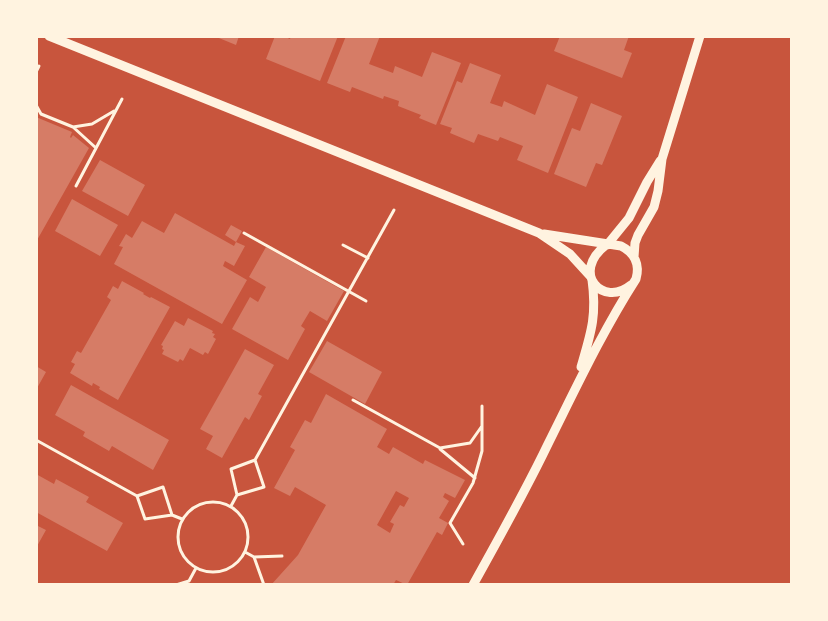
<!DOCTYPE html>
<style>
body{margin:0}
#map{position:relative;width:828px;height:621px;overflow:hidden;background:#c8553d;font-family:Manrope,sans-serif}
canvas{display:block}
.frame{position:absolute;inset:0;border:38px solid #fff3e0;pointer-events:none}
</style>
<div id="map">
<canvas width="828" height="621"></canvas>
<div class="frame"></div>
</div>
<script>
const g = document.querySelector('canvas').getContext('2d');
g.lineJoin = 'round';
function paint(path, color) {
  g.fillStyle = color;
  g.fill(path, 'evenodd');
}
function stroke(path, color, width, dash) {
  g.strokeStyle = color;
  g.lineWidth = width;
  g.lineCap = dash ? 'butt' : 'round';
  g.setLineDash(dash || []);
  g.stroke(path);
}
paint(new Path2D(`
 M214 36H239L236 45Z
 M275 36H283L290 39 291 36H338L320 81 266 59Z
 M346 36H380L369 64 393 73 395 66 422 77 432 52 461 63 436 125 419 118 421 115 398 106 399 101 384 96 383 99 352 87 350 92 327 83Z
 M560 36H629L624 50 632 53 622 78 554 51Z
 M470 63 501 75 490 103 502 107 504 101 535 115 547 84 578 97 548 173 517 160 523 146 500 137 498 141 478 134 474 143 450 133 452 128 440 124 457 81 462 83Z
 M591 103 622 116 602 165 596 163 586 187 554 174 572 128 580 131Z
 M36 117 72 132 70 137 71 138 73 135 89 148 36 242Z
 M100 160 145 185 128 216 82 191Z
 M72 199 118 225 100 256 55 231Z
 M175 213 234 246 236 242 245 246 234 266 225 261 223 266 247 280 222 324 114 264 123 247 119 246 126 234 132 238 142 221 164 233Z
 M231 225 242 231 236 242 225 235Z
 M266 247 344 291 327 321 310 311 301 326 305 329 288 360 232 329 250 297 258 302 266 287 249 277Z
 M122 281 144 293 143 294 150 298 151 297 170 307 118 400 99 389 100 387 93 383 92 386 70 373 75 364 71 362 77 351 81 353 111 300 107 297 113 286 118 289Z
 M188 318 213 331 212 333 215 334 213 337 216 339 208 354 205 352 203 355 190 348 183 361 180 359 178 362 162 354 164 350 162 349 163 346 161 345 175 321 184 326Z
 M327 341 382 372 365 404 309 372Z
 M245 349 274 365 258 394 262 396 249 420 245 417 222 458 206 449 213 436 200 429Z
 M36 366 46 372 36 390Z
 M71 385 169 440 153 470 112 446 109 451 83 436 85 432 55 415Z
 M326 394 387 429 377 447 389 454 393 447 423 464 425 460 465 480 455 498 445 493 443 497 449 501 439 518 448 523 442 535 437 532 407 585 396 580 393 585H271L298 555 326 505 295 487 290 496 274 488 295 450 290 447 305 420 311 423ZM396 491 409 498 404 507 400 505 390 522 394 524 390 533 377 525Z
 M36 474 54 484 56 479 89 497 86 502 123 523 107 551 36 512Z
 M36 525 46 530 36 548Z`), '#d67c66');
stroke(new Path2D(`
 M36 72 39 66
 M36 105 41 114 73 127 92 124 114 111
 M73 127 96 148
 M76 186 122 99
 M244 233 366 301
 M343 245 368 258
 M353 400 440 448 470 443 482 426V406
 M36 440 137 496
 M440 449 475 478
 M255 460 394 210
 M178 537a35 35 0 1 1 70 0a35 35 0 1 1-70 0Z
 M231 506 237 495 231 469 255 460 264 487 237 495
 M172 515 145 519 137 496 163 487 172 515 182 519
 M463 544 450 523 473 483 482 451V426
 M245 552 254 557 264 585
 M254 557 282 556
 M176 585 189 581 196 568`), '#fff3e0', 3);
stroke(new Path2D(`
 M49 36 539 233 570 254 591 277
 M606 245C570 273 603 308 631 285
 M607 245 629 218 647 182 660 161
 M634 257 635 243 638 235 654 207 658 191 662 159 700 36
 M581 367C591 333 597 316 592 280
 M473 585C499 538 525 492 548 444 576 388 602 332 636 279 640 265 635 253 621 246L544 234`), '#fff3e0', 9);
</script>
